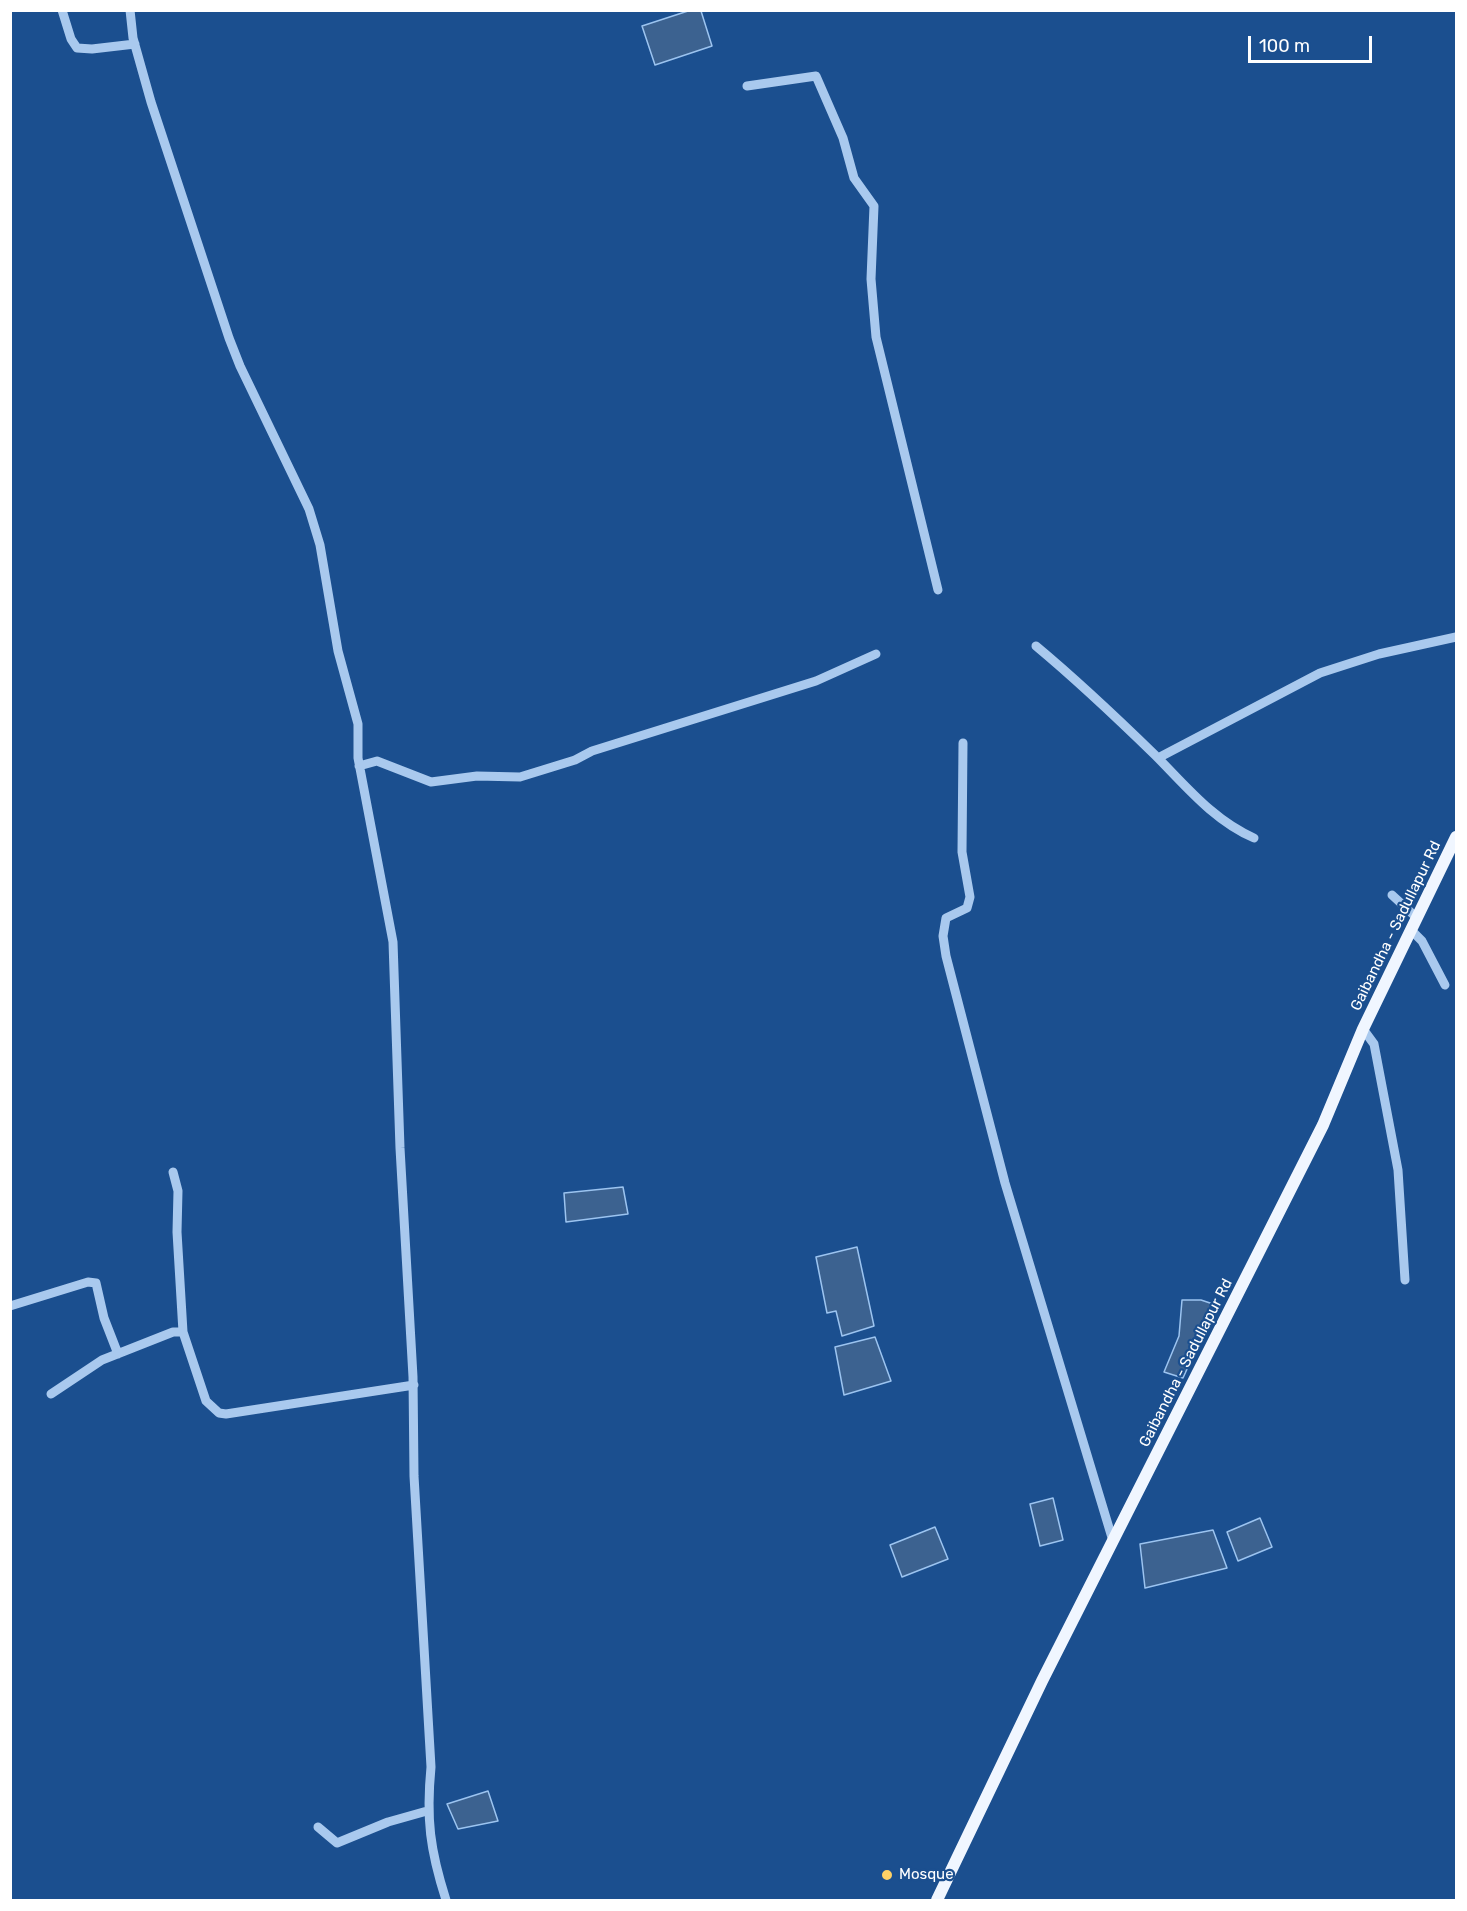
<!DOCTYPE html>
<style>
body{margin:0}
#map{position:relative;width:1467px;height:1911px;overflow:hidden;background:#1b4f8f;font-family:Rubik,sans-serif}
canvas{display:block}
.frame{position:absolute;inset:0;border:12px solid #fff;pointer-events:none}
.scale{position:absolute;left:1248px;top:36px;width:124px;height:27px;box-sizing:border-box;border:3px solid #fff;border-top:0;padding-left:8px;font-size:18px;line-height:21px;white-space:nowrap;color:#fff;-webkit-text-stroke:4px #1b4f8f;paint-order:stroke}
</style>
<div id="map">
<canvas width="1467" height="1911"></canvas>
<div class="frame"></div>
<div class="scale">100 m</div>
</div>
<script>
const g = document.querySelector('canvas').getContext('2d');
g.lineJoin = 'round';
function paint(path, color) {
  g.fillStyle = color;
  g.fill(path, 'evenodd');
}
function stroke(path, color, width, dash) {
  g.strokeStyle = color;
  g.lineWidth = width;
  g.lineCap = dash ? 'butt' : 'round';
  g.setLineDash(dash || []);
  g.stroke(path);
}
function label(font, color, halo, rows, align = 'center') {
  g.font = font + ' Rubik,sans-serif';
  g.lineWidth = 4.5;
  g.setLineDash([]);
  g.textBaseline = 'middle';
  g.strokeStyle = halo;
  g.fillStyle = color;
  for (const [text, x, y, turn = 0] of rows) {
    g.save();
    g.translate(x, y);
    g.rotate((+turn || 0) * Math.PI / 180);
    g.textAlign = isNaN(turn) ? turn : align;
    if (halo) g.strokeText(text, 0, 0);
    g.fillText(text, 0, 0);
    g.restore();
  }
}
const water = new Path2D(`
 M688 11H701L712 46 655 65 642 26Z
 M623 1187 628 1214 566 1222 564 1193Z
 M857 1247 874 1326 842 1336 836 1311 827 1313 816 1257Z
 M1182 1300H1201L1216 1305 1183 1378 1164 1372 1179 1336Z
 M875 1337 891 1381 844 1395 835 1347Z
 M1053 1498 1063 1540 1040 1546 1030 1504Z
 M1260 1518 1272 1547 1238 1561 1227 1532Z
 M935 1527 948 1559 902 1577 890 1545Z
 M1213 1530 1227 1568 1145 1588 1140 1544Z
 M488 1791 498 1821 458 1829 447 1804Z`);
paint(water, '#3c6290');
stroke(water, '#9cc4f0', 1.5);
stroke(new Path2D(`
 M62 10 71 39 77 48 92 49 135 44
 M130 10 133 38 151 102 229 338 240 366 309 509 320 545 338 651 358 724V758L393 942 400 1148 413 1377 414 1476 431 1767C426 1819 430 1850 446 1900
 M747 86 816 76 843 138 854 178 874 206 871 279 876 337 938 590
 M1036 646C1078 681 1116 717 1155 755 1186 786 1213 820 1254 838
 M963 743 962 852 970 897 967 908 946 918 943 936 946 956 1005 1183 1113 1541
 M1158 758 1320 673 1379 654 1456 637
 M359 766 377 761 431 782 477 776 520 777 575 760 592 751 816 681 876 654
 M1392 895 1417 918
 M1411 930 1422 941 1445 985
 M1363 1029 1374 1044 1398 1170 1405 1280
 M173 1172 178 1191 177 1232 183 1332 206 1401 219 1413 226 1414 414 1385
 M10 1306 88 1282 96 1283 104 1318 118 1354
 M51 1394 102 1360 173 1332H183
 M318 1827 337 1843 388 1822 427 1811`), '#a9c9ee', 9);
stroke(new Path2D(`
 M937 1900 1042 1681 1323 1125 1363 1029 1456 837`), '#f0f6ff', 12);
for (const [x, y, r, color] of [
 [887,1875,6,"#ffd166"]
]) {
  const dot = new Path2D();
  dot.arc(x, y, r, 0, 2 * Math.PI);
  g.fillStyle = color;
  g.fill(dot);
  stroke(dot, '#1b4f8f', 2);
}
label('15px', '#fff', '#1b4f8f', [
 ["Gaibandha - Sadullapur Rd",1396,926,-64],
 ["Gaibandha - Sadullapur Rd",1186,1363,-63]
]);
label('15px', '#fff', '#1b4f8f', [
 ["Mosque",899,1875]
], 'left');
</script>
